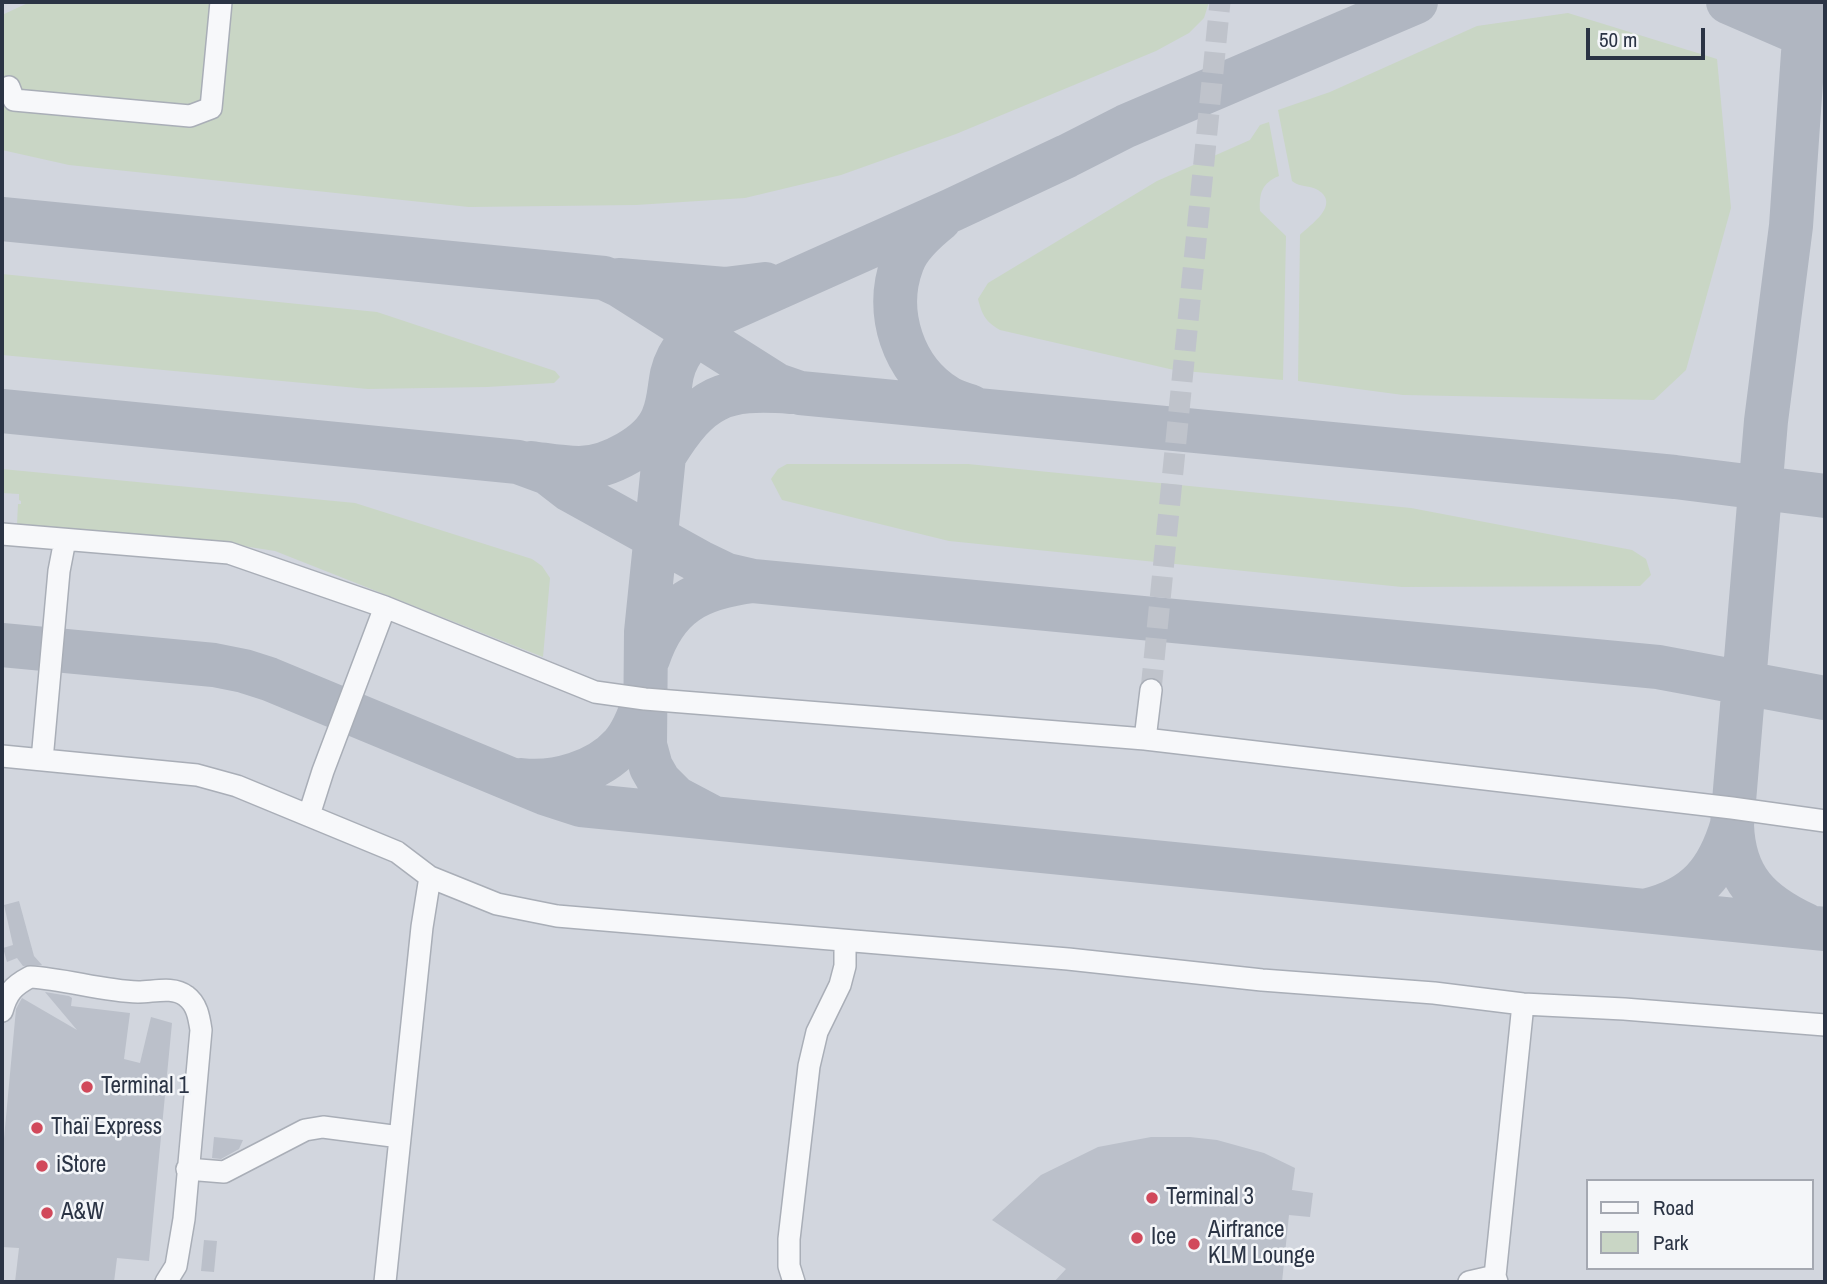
<!DOCTYPE html>
<meta charset="utf-8">
<style>
body{margin:0}
#map{position:relative;width:1827px;height:1284px;overflow:hidden;background:#e4e7ec;font-family:"Archivo Narrow",sans-serif}
canvas{display:block}
.frame{position:absolute;inset:0;border:4px solid #2b3445;pointer-events:none}
.legend{position:absolute;left:1586px;top:1179px;width:228px;height:91px;box-sizing:border-box;background:#f4f6f9;border:2px solid #a4a8b1;margin:0;padding:9px 12px;list-style:none;font-size:21px;color:#2b3445}
.legend li{display:flex;align-items:center;gap:14px;height:35px}
.legend b{width:35px;border:2px solid #a4a8b1}
.scale{position:absolute;left:1586px;top:28px;width:119px;height:32px;box-sizing:border-box;border:4px solid #2b3445;border-top:0;padding-left:9px;font-size:21px;line-height:24px;white-space:nowrap;color:#2b3445;-webkit-text-stroke:5px #f4f6f9;paint-order:stroke}
</style>
<div id="map">
<canvas width="1827" height="1284"></canvas>
<div class="frame"></div>
<ul class="legend">
<li><b style="height:9px;background:#f7f8fa"></b>Road</li>
<li><b style="height:19px;background:#c9d6c5"></b>Park</li>
</ul>
<div class="scale">50 m</div>
</div>
<script>
const g = document.querySelector('canvas').getContext('2d');
g.lineJoin = 'round';
function paint(path, color) {
  g.fillStyle = color;
  g.fill(path, 'evenodd');
}
function stroke(path, color, width, dash) {
  g.strokeStyle = color;
  g.lineWidth = width;
  g.lineCap = dash ? 'butt' : 'round';
  g.setLineDash(dash || []);
  g.stroke(path);
}
function label(font, color, halo, rows, align = 'center') {
  g.font = font + ' "Archivo Narrow",sans-serif';
  g.lineWidth = 5;
  g.setLineDash([]);
  g.textBaseline = 'middle';
  g.strokeStyle = halo;
  g.fillStyle = color;
  for (const [text, x, y, turn = 0] of rows) {
    g.save();
    g.translate(x, y);
    g.rotate((+turn || 0) * Math.PI / 180);
    g.textAlign = isNaN(turn) ? turn : align;
    if (halo) g.strokeText(text, 0, 0);
    g.fillText(text, 0, 0);
    g.restore();
  }
}
paint(new Path2D(`
 M2 2H1825V1282H2ZM1587 1181H1811V1268H1587Z`), '#d2d6de');
paint(new Path2D(`
 M30 2H1209L1204 18 1189 33 1156 51 956 134 841 175 745 198 636 205 469 207 69 165 2 150V15Z
 M1568 13 1717 59 1731 208 1686 370 1654 400 1403 395 1298 381 1300 235C1310 225 1341 205 1318 190 1310 185 1301 188 1292 181L1278 110 1330 92 1477 26Z
 M1269 122 1279 176C1262 183 1259 193 1260 211L1286 236 1283 380 1174 370 1000 330C986 322 982 315 978 299L988 283 1157 181 1250 140 1260 125Z
 M2 274 377 312 555 371 560 377 554 383 487 387 368 389 2 355Z
 M787 464H968L1411 508 1632 550 1646 559 1651 575 1640 586 1402 587 949 541 782 500 771 479 778 469Z
 M2 469 355 503 532 559 542 566 550 578 543 657 275 551 230 544 17 524 18 504H21V501L19 500V494L2 493Z`), '#c9d6c5');
stroke(new Path2D(`
 M1728 2 1825 44
 M2 219 604 278 619 285 777 385 800 393 1675 477 1825 496
 M940 219C925 231 908 246 902 264 884 312 903 370 947 397 954 402 964 404 972 407
 M619 280 725 289 765 284
 M669 407 646 632 645 745 651 767 659 781 676 798 710 816
 M2 411 518 462 548 473 570 490 700 562 727 575 753 581 1658 667 1825 698
 M664 456C701 396 723 387 791 392
 M531 463C547 465 563 468 579 468 608 468 652 445 663 417 669 403 669 389 672 374 678 348 698 331 717 315L952 210 1067 156 1126 126 1416 2
 M2 645 214 665 244 671 269 679 544 793 581 805 1825 929
 M648 659C666 604 698 588 753 581
 M521 780C555 784 598 772 622 745 633 733 639 716 644 701
 M1648 910C1696 898 1718 872 1732 825
 M1806 925C1759 903 1734 878 1732 825L1766 421 1791 226 1803 53 1810 2`), '#b0b6c1', 44);
paint(new Path2D(`
 M19 901 34 956 42 965 23 966 17 958 7 962 3 948 13 945 4 905Z
 M45 992 69 996 72 998 71 1006 130 1013 124 1059 140 1063 151 1017 172 1023 149 1261 117 1258 114 1282H15L19 1248 2 1247V1160L16 1009 22 998 77 1030Z
 M214 1137 243 1140 239 1149 221 1159 212 1158Z
 M1151 1137H1190L1217 1140 1264 1153 1295 1168 1292 1190 1313 1193 1310 1217 1289 1215 1282 1282H1054L1066 1269 992 1220 1041 1175 1098 1147Z
 M204 1240 217 1241 214 1272 201 1271Z`), '#bbc0ca');
stroke(new Path2D(`
 M1151 690 1220 2`), '#bfc3cb', 21, [21, 10]);
const minor = new Path2D(`
 M9 87 14 100 190 116 211 108 221 2
 M2 534 229 553 385 607 595 692 645 699 1145 739 1732 808 1825 821
 M1145 739 1151 690
 M2 756 197 775 237 786 397 852 430 877 497 904 557 916 1068 959 1262 980 1434 993 1523 1004 1624 1009 1825 1025
 M42 760 59 571 65 540
 M309 815 323 771 385 607
 M2 1011C7 993 13 986 30 977 66 979 102 991 138 992 154 992 173 986 186 996 197 1004 199 1017 201 1030L184 1219 176 1266 166 1282
 M187 1169 224 1172 305 1130 323 1127 400 1137
 M385 1282 422 927 430 877
 M794 1282 789 1266V1239L809 1066 817 1032 840 985 845 966V941
 M1469 1282 1495 1276
 M1497 1282 1495 1276 1523 1004`);
stroke(minor, '#a9aeb7', 24);
stroke(minor, '#f7f8fa', 21);
for (const [x, y, r, color] of [
 [87,1087,7,"#d1495b"],
 [37,1128,7,"#d1495b"],
 [42,1166,7,"#d1495b"],
 [1152,1198,7,"#d1495b"],
 [47,1213,7,"#d1495b"],
 [1137,1238,7,"#d1495b"],
 [1194,1244,7,"#d1495b"]
]) {
  const dot = new Path2D();
  dot.arc(x, y, r, 0, 2 * Math.PI);
  g.fillStyle = color;
  g.fill(dot);
  stroke(dot, '#f4f6f9', 2.5);
}
label('23px', '#2b3445', '#f4f6f9', [
 ["Terminal 1",101,1087],
 ["Thaï Express",51,1128],
 ["iStore",56,1166],
 ["Terminal 3",1166,1198],
 ["A&W",61,1213],
 ["Airfrance",1208,1231],
 ["KLM Lounge",1208,1257],
 ["Ice",1151,1238]
], 'left');
</script>
